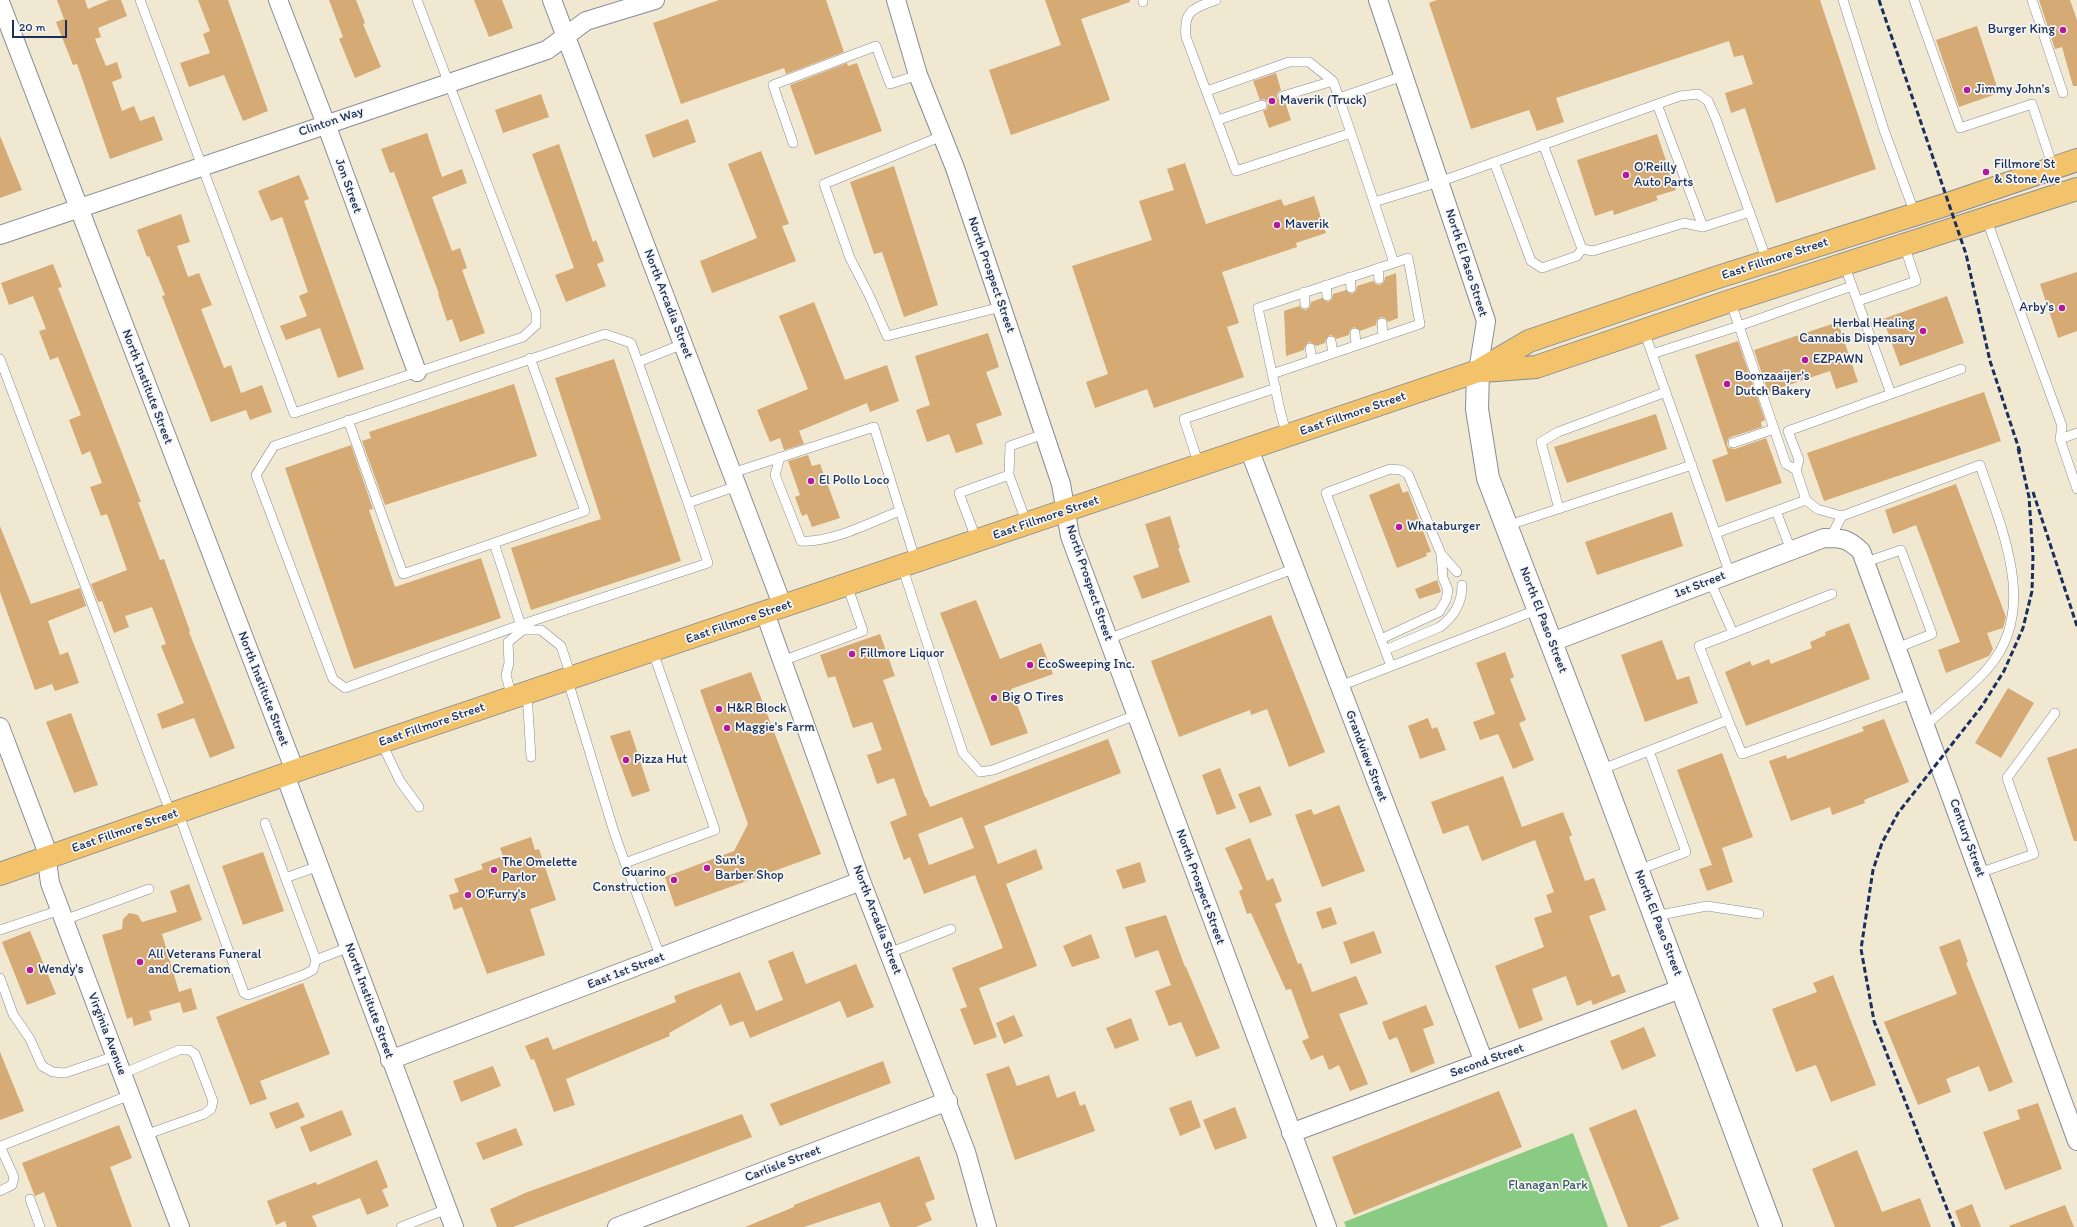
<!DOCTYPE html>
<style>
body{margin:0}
#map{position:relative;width:2077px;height:1227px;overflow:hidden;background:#f0e8d1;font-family:Itim,sans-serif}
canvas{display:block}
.scale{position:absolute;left:12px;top:20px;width:55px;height:18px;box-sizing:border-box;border:2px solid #1b2f5e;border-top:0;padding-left:5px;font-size:12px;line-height:14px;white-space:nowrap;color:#1b2f5e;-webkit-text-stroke:3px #f6f6f2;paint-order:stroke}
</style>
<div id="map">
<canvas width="2077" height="1227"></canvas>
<div class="scale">20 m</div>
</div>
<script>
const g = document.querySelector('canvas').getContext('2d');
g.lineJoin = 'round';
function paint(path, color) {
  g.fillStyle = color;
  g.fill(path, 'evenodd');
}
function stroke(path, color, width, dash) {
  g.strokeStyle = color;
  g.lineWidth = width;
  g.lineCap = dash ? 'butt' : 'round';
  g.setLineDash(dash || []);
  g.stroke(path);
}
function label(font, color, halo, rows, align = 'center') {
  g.font = font + ' Itim,sans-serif';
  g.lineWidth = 3.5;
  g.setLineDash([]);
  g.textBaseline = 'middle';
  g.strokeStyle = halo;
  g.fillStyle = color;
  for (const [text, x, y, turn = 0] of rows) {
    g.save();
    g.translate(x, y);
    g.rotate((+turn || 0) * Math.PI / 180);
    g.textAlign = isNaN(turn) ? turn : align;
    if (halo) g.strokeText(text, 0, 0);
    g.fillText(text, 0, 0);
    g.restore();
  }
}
paint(new Path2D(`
 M1573 1133 1608 1227H1346L1344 1222Z`), '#8acb83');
paint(new Path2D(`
 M57 0H85L88 9 109 0H121L127 16 98 28 101 37 95 39 106 66 117 62 122 78 112 82 122 111 134 106 140 121 154 116 163 140 110 159 77 64 73 65 56 22 64 19Z
 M198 0H228L268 111 243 121 224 75 189 87 180 63 210 53 203 34 210 31Z
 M329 0H356L365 23 363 24 381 67 355 78 339 39 343 37Z
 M474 0H502L513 28 489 37Z
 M719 0H826L844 52 786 74 784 68 681 104 653 23Z
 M1045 0H1130V2L1081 19 1110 100 1011 135 989 70 1061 45Z
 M1437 0H1820L1876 169 1776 203 1745 108 1731 113 1725 93 1753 84 1743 55 1734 57 1729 41 1556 98 1564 122 1537 131 1529 110 1471 129 1429 3Z
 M2039 0H2070L2077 20V86H2073L2062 47 2055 49Z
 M1977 26 1999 93 1959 107 1936 40Z
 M847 63 848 66 857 63 882 131 815 155 790 85Z
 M1276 73 1281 90 1277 94V98L1281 102H1285L1291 120 1269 128 1263 111 1267 109 1268 103 1264 99 1260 100 1253 81Z
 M541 94 549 117 503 133 495 110Z
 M688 119 696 142 653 158 645 135Z
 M427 133 442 177 462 169 467 183 432 197 452 251 460 248 467 268 462 270 485 333 460 342 452 319 447 321 438 294H439L394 172 390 173 381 149Z
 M1657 134 1676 190 1656 196 1658 200 1614 215 1613 210 1595 216 1577 160Z
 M0 136 22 190 0 198Z
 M559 144 593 242 596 240 604 261 597 264 606 286 566 302 555 275 574 268 532 154Z
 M761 151 789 224 782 226 796 261 712 293 700 261 757 238 728 164Z
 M1185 163 1206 224 1281 199 1284 206 1314 196 1326 233 1296 243 1297 247 1222 272 1239 323 1227 327 1244 377 1154 408 1147 389 1095 408 1086 382 1108 374 1072 266 1152 240 1139 201 1174 190 1167 169Z
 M894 166 938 305 904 317 882 252 874 254 850 182Z
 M299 175 309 199 304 201 364 369 338 378 320 328 286 340 280 326 307 316 299 296 308 292 282 217 271 221 258 191Z
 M181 214 190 242 177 246 188 277 199 273 212 305 201 309 224 368 231 365 241 393 262 385 272 412 250 420 246 410 211 422 162 296 165 295 149 256 147 257 137 230Z
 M53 264 62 287 58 288 141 502H138L160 560 164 559 190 631 189 632 235 748 210 758 194 718 162 729 157 714 184 703 161 646 166 644 152 607 125 616 129 627 114 633 102 601 98 602 91 584 127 570 107 514 101 516 90 487 102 483 90 451 82 455 69 420 81 415 58 357 50 360 39 331 46 329 33 296 9 305 1 283Z
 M2077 272V331L2058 338 2040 284Z
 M1396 273 1398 318 1388 322 1385 318 1381 317 1377 320 1376 325 1360 331 1354 327 1350 330 1349 335 1336 339 1333 336 1330 335 1326 339 1325 343 1316 346 1312 343 1309 342 1305 346 1304 350 1286 356 1284 311 1299 306 1302 309 1306 310 1310 307 1311 302 1322 298 1328 302 1332 299 1333 294 1346 290 1352 294 1356 291 1357 286 1373 281 1376 284 1380 285 1384 282 1385 277Z
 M1947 296 1964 343 1900 366 1883 319Z
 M814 302 845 380 887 365 899 401 870 412 867 403 799 431 804 444 784 450 780 438 770 442 757 410 808 389 779 316Z
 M1838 322 1858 382 1836 389 1830 371 1768 392 1754 350Z
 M988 333 999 367 986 372 1002 415 976 424 983 444 956 453 949 434 927 442 916 410 930 405 915 356Z
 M1738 341 1765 420 1761 422 1762 427 1731 437 1728 439 1727 445 1729 448 1735 449 1766 438 1782 483 1726 502 1712 460 1728 454 1695 355Z
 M614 359 681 561 531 610 511 548 601 519 555 378Z
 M514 384 537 456 385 505 362 441 371 438 369 432Z
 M1984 392 2001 441 1824 501 1807 453Z
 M1656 414 1667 449 1567 483 1554 447Z
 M351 445 373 509 369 510 395 587 481 558 501 618 354 669 285 468Z
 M808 455 812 466 820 464 840 518 812 527 807 514 802 516 795 497 800 495 788 461Z
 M1399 483 1403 493 1408 491 1431 552 1426 553 1427 556 1397 568 1369 495Z
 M1956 484 2006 617 2003 628 1987 633 1993 649 1989 656 1946 673 1938 650 1960 642 1916 525 1893 534 1885 510Z
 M1672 512 1683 546 1597 575 1585 542Z
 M1170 516 1180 548H1178L1190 582 1142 599 1133 576 1159 567 1145 524Z
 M0 526 31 604 80 588 86 606 48 621 60 655 68 652 79 683 55 691 52 684 35 690 0 592Z
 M1437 580 1441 592 1419 599 1415 589Z
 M976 600 1000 659 1041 643 1053 674 1011 689 1028 733 991 746 940 613Z
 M1271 615 1325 752 1289 767 1267 709 1251 715 1250 710 1179 737 1151 661Z
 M1849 623 1870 679 1746 726 1725 672 1750 661 1752 666 1769 659 1771 664 1812 648 1810 642 1826 635 1825 632Z
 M880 634 895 676 883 680 925 797H926L930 807 1108 739 1121 773 984 826 998 864 1036 849 1043 869 1006 884 1037 966 979 988 997 1037 974 1045 960 1009 967 1007 952 968 1003 948 975 875 924 894 910 857 904 860 890 822 907 815 894 778 877 784 867 755 882 750 872 722 853 728 835 676 828 678 820 655ZM962 817 974 848 929 865 918 834Z
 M1662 640 1677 680 1689 676 1698 703 1645 722 1621 655Z
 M1505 652 1514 677 1510 679 1526 720 1519 723 1534 760 1513 769 1498 734 1480 740 1473 722 1495 714 1476 663Z
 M751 672 821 854 675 907 665 877 734 851 748 824 700 690Z
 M2008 688 2034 703 2001 758 1975 743Z
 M71 713 98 785 74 793 46 722Z
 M1428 718 1432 729 1437 727 1446 750 1420 759 1408 726Z
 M1884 719 1909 782 1864 800 1865 803 1832 815 1830 807 1791 821 1769 761 1786 755 1787 759 1864 731 1862 727Z
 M630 730 650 791 632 797 610 736Z
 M2077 748V841H2074L2047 758Z
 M1722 753 1753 837 1722 848 1733 882 1707 891 1699 869 1712 865 1677 770Z
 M1220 768 1236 808 1217 815 1202 775Z
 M1503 776 1522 827 1563 812 1572 835 1569 837 1585 881 1594 878 1606 910 1589 916 1612 977 1619 974 1626 992 1593 1005 1591 1000 1577 1006 1566 976 1532 989 1543 1020 1519 1029 1495 966 1544 947 1534 918 1552 912 1546 895 1554 892 1535 840 1482 861 1468 825 1443 834 1431 802Z
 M1260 786 1272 815 1250 823 1238 794Z
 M1339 805 1365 871 1322 887 1295 815 1311 809 1314 815Z
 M531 837 535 850 539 849 556 900 530 909 545 955 487 974 462 907 454 910 449 895 459 892 454 879 483 869 481 864 503 856 500 848Z
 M1250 838 1267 881 1273 878 1282 901 1275 904 1298 964 1301 963 1312 992 1356 976 1368 1004 1339 1014 1368 1084 1350 1091 1339 1065 1329 1070 1323 1055 1311 1060 1302 1041 1309 1038 1291 989 1286 990 1251 913 1247 914 1239 891 1243 889 1225 848Z
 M263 852 284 911 243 925 222 866Z
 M1140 862 1146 882 1123 889 1116 870Z
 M189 884 202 920 162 934 179 992 191 988 197 1009 183 1013 180 1002 149 1011 152 1020 134 1026 132 1017 127 1019 102 935 122 929 123 919 129 913 138 915 142 922 177 912 170 891Z
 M1331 907 1337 924 1322 929 1316 912Z
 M1166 915 1185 967H1186L1220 1048 1196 1057 1181 1022 1169 1026 1155 991 1171 985 1158 950 1135 958 1125 927Z
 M30 931 56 994 27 1005 2 942Z
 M1374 931 1382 953 1351 964 1343 942Z
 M1091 934 1100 958 1072 967 1063 946Z
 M1960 939 1968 962 1966 963 2013 1082 1989 1092 1979 1066 1946 1079 1951 1092 1918 1105 1884 1022 1957 994 1939 947Z
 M793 951 806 984 856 964 874 1007 847 1018 840 1001 750 1038 743 1021 730 1026 721 1004 669 1033 670 1036 566 1079 575 1105 554 1112 534 1059 531 1060 525 1046 548 1037 553 1050 676 1002 674 996 695 988 740 972 756 1011 783 1000 768 961Z
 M1833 975 1876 1085 1831 1102 1816 1065 1796 1072 1772 1009 1817 992 1813 983Z
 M303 983 330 1054 260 1081 267 1099 250 1105 216 1017Z
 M1426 1005 1434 1025 1423 1029 1435 1063 1411 1073 1397 1037 1389 1040 1382 1022Z
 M1014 1015 1023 1036 1004 1044 996 1023Z
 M1131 1018 1139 1040 1115 1049 1106 1028Z
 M1644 1027 1656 1056 1622 1070 1610 1041Z
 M0 1052 24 1111 0 1120Z
 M883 1061 891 1083 780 1126 770 1104Z
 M493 1066 501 1086 461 1102 453 1081Z
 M1009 1066 1017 1086 1049 1075 1057 1098 1075 1091 1080 1106 1085 1104 1095 1131 1015 1160 986 1074Z
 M1499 1091 1522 1147 1354 1215 1332 1157Z
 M1191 1100 1201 1127 1180 1136 1169 1108Z
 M298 1102 305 1117 276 1129 269 1113Z
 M2038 1103 2062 1169 2005 1190 1983 1132 2020 1119 2017 1110Z
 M1235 1107 1247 1138 1215 1150 1203 1120Z
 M1636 1109 1679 1219 1659 1227H1628L1589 1128Z
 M342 1110 352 1135 310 1152 300 1127Z
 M742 1114 752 1137 513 1227H497L490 1209 525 1193Z
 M119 1125 132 1158 110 1167 132 1227H57L44 1192 35 1196 34 1194 22 1163Z
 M516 1128 523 1145 483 1160 476 1143Z
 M1857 1150 1882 1212 1920 1198 1931 1227H1835L1812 1169Z
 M919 1156 935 1199 925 1203 932 1220 916 1227H890L880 1202 804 1227H745L794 1207V1205Z
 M377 1160 388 1187 382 1190 389 1206 367 1215 360 1198 312 1216 317 1227H287L285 1221 276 1225 267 1201 316 1182 317 1185Z
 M1972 1204 1981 1227H1961L1955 1211Z
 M2065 1205 2074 1227H2010L2009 1226Z`), '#d5aa74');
const service = new Path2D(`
 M140 0 294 413 523 337 536 325V312L417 0
 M1143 0V2
 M1216 0C1194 8 1183 10 1186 37L1236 171 1351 133 1339 98 1403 76
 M1843 0 1884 130 1915 214
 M1914 0 1960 128 2032 104 2053 167
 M2032 0 2063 93
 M1207 91 1289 62H1309L1333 81 1339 98
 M1283 96 1333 81
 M1657 104 1703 227
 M1218 120 1262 105
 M1351 133 1374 202 1439 182 1680 96 1698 94 1708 101 1716 119 1767 261
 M942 136 824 184 850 258 869 295 887 336 1001 307
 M793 143 773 85 876 46 890 84 918 75
 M1543 144 1582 249 1593 251 1684 223 1703 227 1750 212
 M1494 162 1531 261 1542 268 1577 256 1582 249
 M1986 218 2062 426 2060 439
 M1378 268 1379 279
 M1350 277 1351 288
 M1326 285 1327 296
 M1304 292 1305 304
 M1730 301 1739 326 1852 286
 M1858 301 1916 281 1904 245
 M1382 323 1383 336
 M1644 331 1730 574
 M1355 333 1356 345
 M1331 341 1333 353
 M683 344 638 362 688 503 737 486
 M1310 348 1312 360
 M1652 354 1739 326 1786 464 1796 470
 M0 359 171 814
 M638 362 631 343 605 334 274 446 256 475 333 679 345 688 520 625 708 563 688 503
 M1272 374 1420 324 1408 258 1394 263
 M1891 394 1961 369
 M348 420 403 574 494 543
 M2077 433 2060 439 2077 489
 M1287 436 1280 410 1258 308 1394 263 1374 202
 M1733 443 1774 429
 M780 457 775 475 801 541C832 543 870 522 900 511
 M1199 465 1184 419 1276 388
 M732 473 874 427 916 562
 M1009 475 1027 524
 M1559 509 1541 442 1558 432 1666 392
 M1776 511 1791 550
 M1842 516 1817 509 1806 500 1796 470 1799 460 1788 431 1891 394 1844 264
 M1506 526 1692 465
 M1716 533 1806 500
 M1830 538 1842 516 1980 465C2001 528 2039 608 1989 667 1973 686 1945 708 1926 725
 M977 541 959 493 1009 475 1010 446 1044 434
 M1866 562 1901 550 1932 634 1897 648
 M902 566 963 753 980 772 993 770 1136 715
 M522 629 494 543 585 511 530 358
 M1733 633 1832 594
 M1108 639 1293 569
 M1381 639 1439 612 1446 600 1448 590 1443 578 1441 554
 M1385 650 1440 627C1454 616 1462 604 1462 585
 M653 652 715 830 625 863 661 958
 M782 661 863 631 847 585
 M1391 666 1326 493 1390 469 1401 470 1408 474 1441 554 1457 572
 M568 681 614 832 625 863
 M1340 686 1539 609
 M527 693 531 757
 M512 698 506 675 509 663 508 642 523 630H541L561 646 572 679
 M1728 720 1742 754 1914 693
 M381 742 400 781 419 807
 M1600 770 1728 720 1699 646 1733 633 1710 581
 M178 812 244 993 248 995 303 975 313 970 316 960 265 823
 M1638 870 1686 852 1649 751
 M1979 873 2034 854 2007 778 2055 713
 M285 878 319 866
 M1655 916 1707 906 1759 914
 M64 920 149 889
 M0 930 60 910
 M889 953 951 929
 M316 960 349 947
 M0 978 13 1014 30 1039 42 1066 53 1072 65 1073 115 1056
 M122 1074 179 1050H189L195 1054 213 1101 211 1109 204 1114 145 1135
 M0 1146 14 1177 12 1185 0 1191
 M1 1146 130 1095
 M30 1199 40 1227
 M401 1227 447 1209`);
const minor = new Path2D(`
 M278 0 326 124 417 372
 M552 0 783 607
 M896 0 918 75 955 168 1061 484 1070 536 1327 1227
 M1378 0 1486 321 1478 371
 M0 2 295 771
 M0 235 547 50 586 21 655 0
 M1249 449 1484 1062
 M765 613 861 881 966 1152 987 1227
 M1552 642 1824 538C1842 538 1847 538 1861 551L2077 1141
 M0 727 45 846 50 883 180 1227
 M285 775 454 1227
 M390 1060 861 881
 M1291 1133 1683 988
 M617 1227 948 1101`);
const tertiary = new Path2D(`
 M1478 371 1477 409 1488 478 1600 770 1771 1227`);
const primary = new Path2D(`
 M1483 371 1536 367 1730 301 2077 189
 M0 874 295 771 1478 371 1529 341 1715 278 1948 204 2077 160`);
stroke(service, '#868c98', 10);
stroke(minor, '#868c98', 20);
stroke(tertiary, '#868c98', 24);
stroke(primary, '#868c98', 24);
stroke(service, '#fff', 9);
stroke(minor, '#fff', 18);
stroke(tertiary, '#fff', 22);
stroke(primary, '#f2c36a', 22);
stroke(new Path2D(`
 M1879 0 1966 254 1990 361 2020 452
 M2033 492 2077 626
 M1954 1227 1874 1021 1861 949 1873 870 1882 843 1898 813 1982 706 2004 671 2023 628 2032 591 2033 557 2029 497 2018 448`), '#1b2f5e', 3, [6, 3]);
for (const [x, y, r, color] of [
 [2063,30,4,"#b5179e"],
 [1967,90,4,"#b5179e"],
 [1272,101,4,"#b5179e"],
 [1986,172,4,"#b5179e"],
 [1626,175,4,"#b5179e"],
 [1277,225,4,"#b5179e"],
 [2062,308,4,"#b5179e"],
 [1923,331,4,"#b5179e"],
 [1805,360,4,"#b5179e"],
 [1727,384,4,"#b5179e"],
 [811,481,4,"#b5179e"],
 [1399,527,4,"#b5179e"],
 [852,654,4,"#b5179e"],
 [1030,665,4,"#b5179e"],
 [994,698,4,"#b5179e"],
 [719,709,4,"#b5179e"],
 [727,728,4,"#b5179e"],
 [626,760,4,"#b5179e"],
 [707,868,4,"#b5179e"],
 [494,870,4,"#b5179e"],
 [674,880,4,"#b5179e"],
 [468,895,4,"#b5179e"],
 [140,962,4,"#b5179e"],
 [30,970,4,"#b5179e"]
]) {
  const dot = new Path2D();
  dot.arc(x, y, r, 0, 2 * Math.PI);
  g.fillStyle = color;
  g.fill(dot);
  stroke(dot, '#f6f6f2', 1.5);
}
label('13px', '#1b2f5e', '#f6f6f2', [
 ["Burger King",2055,30,"right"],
 ["Jimmy John's",1975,90],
 ["Maverik (Truck)",1280,101],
 ["Fillmore St",1994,165],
 ["& Stone Ave",1994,180],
 ["O'Reilly",1634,168],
 ["Auto Parts",1634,183],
 ["Maverik",1285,225],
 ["Arby's",2054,308,"right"],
 ["Herbal Healing",1915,324,"right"],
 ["Cannabis Dispensary",1915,339,"right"],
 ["EZPAWN",1813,360],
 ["Boonzaaijer's",1735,377],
 ["Dutch Bakery",1735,392],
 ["El Pollo Loco",819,481],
 ["Whataburger",1407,527],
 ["Fillmore Liquor",860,654],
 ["EcoSweeping Inc.",1038,665],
 ["Big O Tires",1002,698],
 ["H&R Block",727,709],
 ["Maggie's Farm",735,728],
 ["Pizza Hut",634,760],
 ["Sun's",715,861],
 ["Barber Shop",715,876],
 ["The Omelette",502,863],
 ["Parlor",502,878],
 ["Guarino",666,873,"right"],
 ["Construction",666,888,"right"],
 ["O'Furry's",476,895],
 ["All Veterans Funeral",148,955],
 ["and Cremation",148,970],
 ["Wendy's",38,970]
], 'left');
label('13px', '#1b2f5e', '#f6f6f2', [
 ["Clinton Way",331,122,-19],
 ["Jon Street",348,186,70],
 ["East Fillmore Street",1775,259,-18],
 ["North El Paso Street",1466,263,72],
 ["North Prospect Street",991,275,71],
 ["North Arcadia Street",668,304,69],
 ["North Institute Street",147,387,69],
 ["East Fillmore Street",1353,414,-19],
 ["East Fillmore Street",1046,518,-19],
 ["North Prospect Street",1089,583,71],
 ["1st Street",1700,585,-21],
 ["North El Paso Street",1543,620,69],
 ["East Fillmore Street",739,622,-19],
 ["North Institute Street",263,689,69],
 ["East Fillmore Street",432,725,-19],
 ["Grandview Street",1366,756,69],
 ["East Fillmore Street",125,831,-19],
 ["Century Street",1967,838,70],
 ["North Prospect Street",1200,887,70],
 ["North Arcadia Street",877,920,69],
 ["North El Paso Street",1658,923,69],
 ["East 1st Street",626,971,-21],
 ["North Institute Street",369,1001,70],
 ["Virginia Avenue",107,1034,69],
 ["Second Street",1487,1061,-20],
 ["Carlisle Street",783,1164,-21]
]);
label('13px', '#375667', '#f6f6f2', [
 ["Flanagan Park",1548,1186]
]);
</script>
